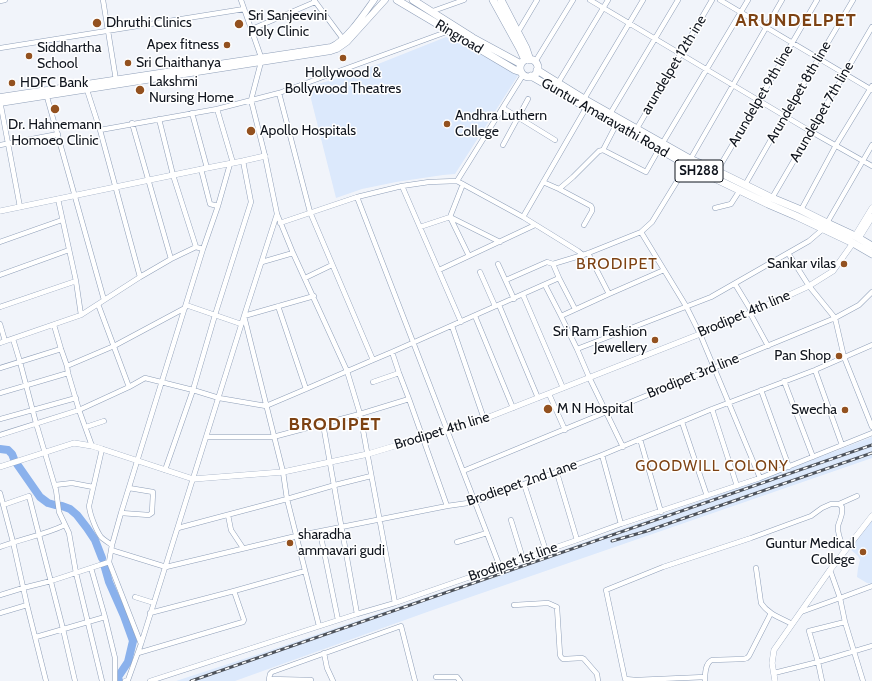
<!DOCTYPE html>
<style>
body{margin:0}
canvas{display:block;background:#f1f4fa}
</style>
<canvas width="872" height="681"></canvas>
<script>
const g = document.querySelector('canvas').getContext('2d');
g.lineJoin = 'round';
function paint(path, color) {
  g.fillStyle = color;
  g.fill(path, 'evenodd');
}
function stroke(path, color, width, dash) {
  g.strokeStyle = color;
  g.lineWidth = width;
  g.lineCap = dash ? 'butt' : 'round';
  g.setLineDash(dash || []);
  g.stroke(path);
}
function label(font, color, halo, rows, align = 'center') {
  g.font = font + ' Cabin,sans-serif';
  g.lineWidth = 3;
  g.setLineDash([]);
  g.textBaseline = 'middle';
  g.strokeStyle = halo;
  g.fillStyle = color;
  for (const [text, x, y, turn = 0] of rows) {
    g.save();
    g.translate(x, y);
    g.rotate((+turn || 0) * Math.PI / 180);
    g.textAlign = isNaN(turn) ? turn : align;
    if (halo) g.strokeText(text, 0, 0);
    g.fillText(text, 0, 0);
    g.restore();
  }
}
paint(new Path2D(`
 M446 37 519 74 455 174 443 175 396 182 362 189 336 198 308 87 358 72Z
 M872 437V458L430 611 235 681H176L268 651 500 572 731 490 789 469Z
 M872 520V584L867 583 857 577 858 568 860 560 858 556 850 549Z`), '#dce9fc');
stroke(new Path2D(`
 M0 449 8 450 12 454 14 459
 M17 464 40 497 48 503 55 505
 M62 506 70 509 77 515 87 528 95 540 102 558
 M105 568 109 582 124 616 133 641 128 662 118 677 119 681`), '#8ab1ec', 8);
const minor = new Path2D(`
 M103 0 116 80
 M241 0 261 57V62L251 100 265 156 277 214 293 253 347 371 360 414 395 603
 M314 0 343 39
 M590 0 810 131 872 166
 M720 0 872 90
 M0 1 5 0
 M433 11 464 0
 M252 29 315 2
 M518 32 537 0
 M0 48 244 9
 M535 62 573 0
 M558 83 608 0
 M87 90 100 130 140 277
 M279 93 310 212 373 360
 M47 97 104 300
 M584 99 643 0
 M0 101 20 207
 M503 108 555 140
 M217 109 233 163
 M192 113 207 168
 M610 114 678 0
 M159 119 173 175 196 247
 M132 123 171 259
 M100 130 217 109 279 93 449 31
 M636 130 712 0
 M662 144 748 0
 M0 145 58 134
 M503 145 528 99
 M603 150 646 172 659 149
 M201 169 210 204 218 206
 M717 171 759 100 817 0
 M457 181 523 75
 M543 182 559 189
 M745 185 785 115 853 0
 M402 186 461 322
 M357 197 500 567
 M772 198 872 27
 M58 199 76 281 81 315
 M715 208 731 204 740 190
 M801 210 836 145 872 86
 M523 217 586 108
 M280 223 357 197 402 186 429 182 457 181 523 217 578 251 583 255
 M827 223 872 145
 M584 225 592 211V208L591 206 559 189 573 177 599 151 603 150 616 125
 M420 227 450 217 463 184
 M641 232 686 306 700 334 760 478
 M0 242 62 220
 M588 253 609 294
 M788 253 809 286 835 318 844 357 872 427
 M469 256 450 217 500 242
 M262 262 293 253
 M498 264 514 299
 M439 270 535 225
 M480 272 495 306
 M0 275 69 250
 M305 278 332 265
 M559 278 575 309
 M506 280 547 262 553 264
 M735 284 752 312
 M545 285 561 316 577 349 589 377 623 447
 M523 295 563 388
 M314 296 244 316 283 472 287 499 319 626
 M98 304 129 387
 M186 305 241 324
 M499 305 538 398
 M278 306 306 389
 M0 307 76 281
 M750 313 768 346
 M475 316 513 408
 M561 316 609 294 664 270
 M0 324 5 341
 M54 325 61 349 67 366 68 373 79 410 92 446
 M452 326 484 419
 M13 339 20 362 36 423 56 490 59 512 69 533 76 573 102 681
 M0 343 81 315 140 277 171 259 196 247 203 249
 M577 349 711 297 809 241 823 229
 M392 352 399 373 409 399 447 506
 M67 366 114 346 185 308
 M0 368 61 349
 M815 370 842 445
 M784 381 813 457
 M373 382 399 373
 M761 390 789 467
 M0 393 68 373
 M549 394 565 430
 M712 409 737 486
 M0 419 76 398
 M682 422 707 496
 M323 424 357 614
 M86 427 104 421
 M0 435 79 410 129 387 145 378 193 390 219 398 266 406 306 389 373 360 392 352 559 278 553 264 586 254 641 232 652 222 687 165 782 0
 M207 437H273L360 414 409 399
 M640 439 661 512
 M102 449 89 506C90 515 96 530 101 537 104 540 109 543 112 545
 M602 455 621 524
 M165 470 193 390 215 315 251 202 243 161
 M463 471 835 318 859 305 872 292
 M557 473 577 540
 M524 484 546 551
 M55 485 72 483 93 487
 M0 493 13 542 27 605 46 681
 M839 504 857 496
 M3 505 29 496 63 629 75 681
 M121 513 149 515 152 513 153 492 129 488
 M228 515 231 530 243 548
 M511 520 523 559
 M178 528 287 499 335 485 371 476
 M320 532 338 620
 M457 542 487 533
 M0 547C21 539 44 535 65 525
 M111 550 166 567 296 536 447 506 475 502 602 455 712 409 815 370 872 345
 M91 568 105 617 115 658V681
 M756 568 761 603C768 614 781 618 792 624
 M830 570 840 598 872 586
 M0 595 23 588 51 581 109 562
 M135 597 154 603
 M514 605 548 603 557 607 560 655 561 657 563 659 582 658 584 659 597 674 598 681
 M801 612 840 598 845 622 863 681
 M0 613 27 605
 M150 613 234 591 305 571
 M845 622 809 631 818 662 872 646
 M36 637 105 617
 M141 644 109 562 112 545 121 513 203 249 218 206 230 164
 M138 653 243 622 244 620 234 591
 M324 653 327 668 333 681
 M774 673 818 662 822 681
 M436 677H457L460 681
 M705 677 636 680 625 679 606 590 663 567 751 538 811 516 822 508 831 504H839L842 507C843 517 840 518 838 526 837 534 842 543 844 551
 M269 679 270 674 272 672 401 626 415 681
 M125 681 128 680 141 644 244 316 277 214
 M150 681 357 614 395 603 577 540 621 524 760 478 872 433
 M269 681V679L311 680
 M705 681C705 674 705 663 712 660L744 659 747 658 749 656 771 613`);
const tertiary = new Path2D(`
 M0 211 207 168 243 161 265 156
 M855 236 872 208
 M859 238 872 217
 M0 467 74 443 92 446 102 449 193 479 283 472 368 454 484 419 700 334 750 313 809 286 833 271 853 243
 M775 681 772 663 774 650 830 570 872 516`);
const secondary = new Path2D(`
 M0 97 331 47C346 41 364 14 374 0
 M0 103 331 51 337 49 347 42 385 0`);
const primary = new Path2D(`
 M397 0 515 70 521 72
 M413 0 473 38 521 64
 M493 0 520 49 525 60
 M501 0 526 48 530 60
 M520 68a9 9 0 1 1 18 0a9 9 0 1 1-18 0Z
 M537 70 584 99 690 159 717 171 772 198 801 210 827 223 855 236 872 246
 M531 76 687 165 768 204 796 216 853 243 872 254`);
stroke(minor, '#8f9fb8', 5.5);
stroke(tertiary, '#8f9fb8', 6);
stroke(secondary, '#8f9fb8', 7);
stroke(primary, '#8f9fb8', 8);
stroke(minor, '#fff', 4.5);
stroke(tertiary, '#fff', 5.5);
stroke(secondary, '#fff', 6);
stroke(primary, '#fff', 7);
const rail = new Path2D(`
 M612 541 647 531 872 453
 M191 681 872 445`);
stroke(rail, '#4e535b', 3);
stroke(rail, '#fff', 1.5, [4.5]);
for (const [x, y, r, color] of [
 [97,23,5,"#93511f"],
 [239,24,5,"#93511f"],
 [227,45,4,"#93511f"],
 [29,56,4,"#93511f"],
 [343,58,4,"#93511f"],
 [128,63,4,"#93511f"],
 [12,83,4,"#93511f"],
 [140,90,5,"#93511f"],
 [55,109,5,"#93511f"],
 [447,124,4,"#93511f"],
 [251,131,5,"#93511f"],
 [844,264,4,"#93511f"],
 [655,340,4,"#93511f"],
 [839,356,4,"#93511f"],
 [548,409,5,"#93511f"],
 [845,410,4,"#93511f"],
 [290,543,4,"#93511f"],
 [863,552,4,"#93511f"]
]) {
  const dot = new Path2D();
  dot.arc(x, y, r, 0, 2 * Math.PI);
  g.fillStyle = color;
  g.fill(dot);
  stroke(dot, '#fff', 1.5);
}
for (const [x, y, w] of [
 [699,171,48]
]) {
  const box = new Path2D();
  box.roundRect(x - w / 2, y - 11, w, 22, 3);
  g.fillStyle = '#fff';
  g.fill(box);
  stroke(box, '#0f141d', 1);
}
label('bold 13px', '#0f141d', null, [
 ["SH288",699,171]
]);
label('14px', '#0f141d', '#fff', [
 ["Sri Sanjeevini",248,16],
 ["Poly Clinic",248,32],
 ["Dhruthi Clinics",106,23],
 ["Apex fitness",219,45,"right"],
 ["Siddhartha",37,48],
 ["School",37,64],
 ["Sri Chaithanya",136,63],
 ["Hollywood &",343,73,"center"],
 ["Bollywood Theatres",343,89,"center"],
 ["Lakshmi",149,82],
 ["Nursing Home",149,98],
 ["HDFC Bank",20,83],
 ["Andhra Luthern",455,116],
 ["College",455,132],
 ["Dr. Hahnemann",55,125,"center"],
 ["Homoeo Clinic",55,141,"center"],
 ["Apollo Hospitals",260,131],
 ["Sankar vilas",836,264,"right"],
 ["Sri Ram Fashion",647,332,"right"],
 ["Jewellery",647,348,"right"],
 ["Pan Shop",831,356,"right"],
 ["M N Hospital",557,409],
 ["Swecha",837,410,"right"],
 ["sharadha",298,535],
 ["ammavari gudi",298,551],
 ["Guntur Medical",855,544,"right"],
 ["College",855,560,"right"]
], 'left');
label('14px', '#0f141d', '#fff', [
 ["Ringroad",459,37,31],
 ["arundelpet 12th ine",674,65,-59],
 ["Arundelpet 8th line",799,92,-60],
 ["Arundelpet 9th line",761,96,-60],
 ["Arundelpet 7th line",822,112,-60],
 ["Guntur Amaravathi Road",605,118,30],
 ["Brodipet 4th line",744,314,-23],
 ["Brodipet 3rd line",693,376,-22],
 ["Brodipet 4th line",442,431,-17],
 ["Brodiepet 2nd Lane",522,483,-19],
 ["Brodipet 1st line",513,562,-19]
]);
g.letterSpacing = '1px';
label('15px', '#7d4213', '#fff', [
 ["GOODWILL COLONY",712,467]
]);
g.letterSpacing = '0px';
g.letterSpacing = '1px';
label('16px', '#7d4213', '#fff', [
 ["BRODIPET",617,264]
]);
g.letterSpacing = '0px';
g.letterSpacing = '1px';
label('bold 18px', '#7d4213', '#fff', [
 ["ARUNDELPET",796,21],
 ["BRODIPET",335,425]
]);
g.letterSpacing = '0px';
</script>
